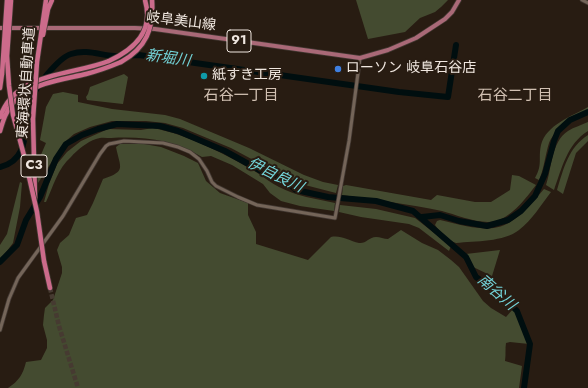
<!DOCTYPE html>
<meta charset="utf-8">
<style>
body{margin:0}
canvas{display:block;background:#281c12}
</style>
<canvas width="588" height="388"></canvas>
<script>
const g = document.querySelector('canvas').getContext('2d');
g.lineJoin = 'round';
function paint(path, color) {
  g.fillStyle = color;
  g.fill(path, 'evenodd');
}
function stroke(path, color, width, dash) {
  g.strokeStyle = color;
  g.lineWidth = width;
  g.lineCap = dash ? 'butt' : 'round';
  g.setLineDash(dash || []);
  g.stroke(path);
}
function label(font, color, halo, rows, align = 'center') {
  g.font = font + ' Jost,"Noto Sans JP",sans-serif';
  g.lineWidth = 4;
  g.setLineDash([]);
  g.textBaseline = 'middle';
  g.strokeStyle = halo;
  g.fillStyle = color;
  for (const [text, x, y, turn = 0] of rows) {
    g.save();
    g.translate(x, y);
    g.rotate((+turn || 0) * Math.PI / 180);
    g.textAlign = isNaN(turn) ? turn : align;
    if (halo) g.strokeText(text, 0, 0);
    g.fillText(text, 0, 0);
    g.restore();
  }
}
paint(new Path2D(`
 M356 0H448L441 7 435 12 420 18 405 32 368 39Z
 M124 74 128 77 123 104 87 100 86 97 88 94 90 87Z
 M63 92 78 95V102L112 109 165 115 180 119 249 148 304 175 323 182 338 185 336 193 305 185 285 177 231 148 183 128 165 123 146 121H112L90 127 74 134 67 140 58 152 38 183 37 164 46 143 40 140 46 107 53 94Z
 M588 107V111C575 119 555 128 549 143 545 156 544 169 539 180L535 178C543 164 538 159 541 145 546 125 572 116 588 107Z
 M588 122V131C567 144 562 168 554 190L546 185C552 168 551 142 568 131 574 127 582 125 588 122Z
 M153 128C189 135 225 154 256 172 264 177 271 183 279 187 296 196 316 199 335 203L334 211 300 206 281 201 270 193 263 184 232 165 211 156 202 157C174 140 143 136 111 138 106 138 101 137 96 139 87 142 77 150 71 157 58 168 53 187 46 202H44L49 184 57 164 67 152 81 141 108 129 141 130Z
 M588 135V141L576 153 563 194 557 190C564 168 568 148 588 135Z
 M120 144H144L161 147 184 156 198 163 206 181 220 193 248 203V215L256 232V244L308 260 331 237C341 235 349 241 359 243 366 244 369 237 376 237 380 237 384 239 388 239L401 230 422 243 438 250 451 260 459 267 483 301 491 308 506 317 513 309 516 311 529 344 510 342 506 343C505 349 506 354 505 361L522 366 519 388H8C19 381 23 374 26 362L41 360 47 348V340L43 325 44 315 45 308 53 300 62 273V267L57 250 60 243 69 235 76 218 87 215 93 203 103 179C127 171 120 168 116 147Z
 M512 175 519 176 536 185C526 198 513 216 496 221 480 225 457 215 442 211 409 204 375 200 342 195L343 186 346 185 431 200 437 195 475 202H491L510 190Z
 M20 182 22 183 20 207 13 243 0 260V245L7 234Z
 M544 189 551 192C541 205 532 220 519 230 504 242 475 241 456 243 448 240 440 232 435 225L437 221 440 220C497 234 505 235 544 189Z
 M340 205 376 209 415 218 451 246 449 251 419 228 409 224 361 217 339 212Z
 M500 250 492 276 471 266 466 254Z`), '#444b30');
stroke(new Path2D(`
 M0 167C33 159 22 123 31 99 36 87 58 58 71 54 86 49 100 55 114 56 122 57 130 55 139 55L399 92 448 97 456 45
 M422 217 440 215 459 221 487 226 508 220 521 211 535 196 545 174 554 141 558 131 570 120 588 112
 M0 262 17 245 26 220 40 197 56 159 66 144 82 135 98 129 117 124 160 126 178 131 225 151 263 172 284 180 296 190 328 197 376 201 413 211 466 257 476 277 502 296 517 311 530 344 524 388`), '#000e0f', 6);
stroke(new Path2D(`
 M50 288 59 326 78 388`), '#463a31', 4.5, [4.5, 2]);
const minor = new Path2D(`
 M582 0 588 3
 M0 330 9 299 18 278 63 216 100 154 106 146 109 144 124 141 163 143 178 147 190 152 199 159 207 171 212 182 216 186 238 197 257 205 335 218 349 141 360 58`);
const major = new Path2D(`
 M0 28H135L155 29 360 58 388 50 416 38 445 19 452 12 459 0`);
const highway = new Path2D(`
 M0 88 2 74
 M0 117C16 71 71 76 109 61
 M33 119 35 198
 M0 131C3 121 6 111 13 103 31 83 60 80 86 74 98 71 109 67 121 62
 M44 261 50 288`);
stroke(minor, '#423832', 4.5);
stroke(major, '#423832', 5.5);
stroke(highway, '#423832', 6);
stroke(minor, '#746559', 3);
stroke(major, '#a96977', 4);
stroke(highway, '#cc6b8b', 4.5);
const highwayBridge = new Path2D(`
 M11 0 7 56 9 86 13 115 25 159 37 212 44 261
 M43 35 48 9 52 0
 M109 61C135 49 154 31 145 0
 M121 62C146 48 154 29 152 0
 M2 74 7 0
 M33 119 37 62 46 0`);
stroke(highwayBridge, '#423832', 6, []);
stroke(highwayBridge, '#cc6b8b', 4.5);
for (const [x, y, r, color] of [
 [338,69,4,"#3f7fe0"],
 [204,76,4,"#0f9aa8"]
]) {
  const dot = new Path2D();
  dot.arc(x, y, r, 0, 2 * Math.PI);
  g.fillStyle = color;
  g.fill(dot);
  stroke(dot, '#281c12', 1.5);
}
for (const [x, y, w] of [
 [239,41,24],
 [34,166,26]
]) {
  const box = new Path2D();
  box.roundRect(x - w / 2, y - 11, w, 22, 3);
  g.fillStyle = '#281c12';
  g.fill(box);
  stroke(box, '#f0e7e0', 1);
}
label('bold 13px', '#f0e7e0', null, [
 ["91",239,41],
 ["C3",34,166]
]);
label('14px', '#f0e7e0', '#281c12', [
 ["岐阜美山線",181,22,7],
 ["東海環状自動車道",27,83,-86]
]);
label('14px', '#f0e7e0', '#281c12', [
 ["ローソン 岐阜石谷店",346,69],
 ["紙すき工房",212,76]
], 'left');
label('italic 15px', '#73d3d8', '#281c12', [
 ["新堀川",168,59,8],
 ["伊自良川",275,176,26],
 ["南谷川",496,293,41]
]);
label('15px', '#d1c0b2', '#281c12', [
 ["石谷一丁目",241,96],
 ["石谷二丁目",515,96]
]);
</script>
